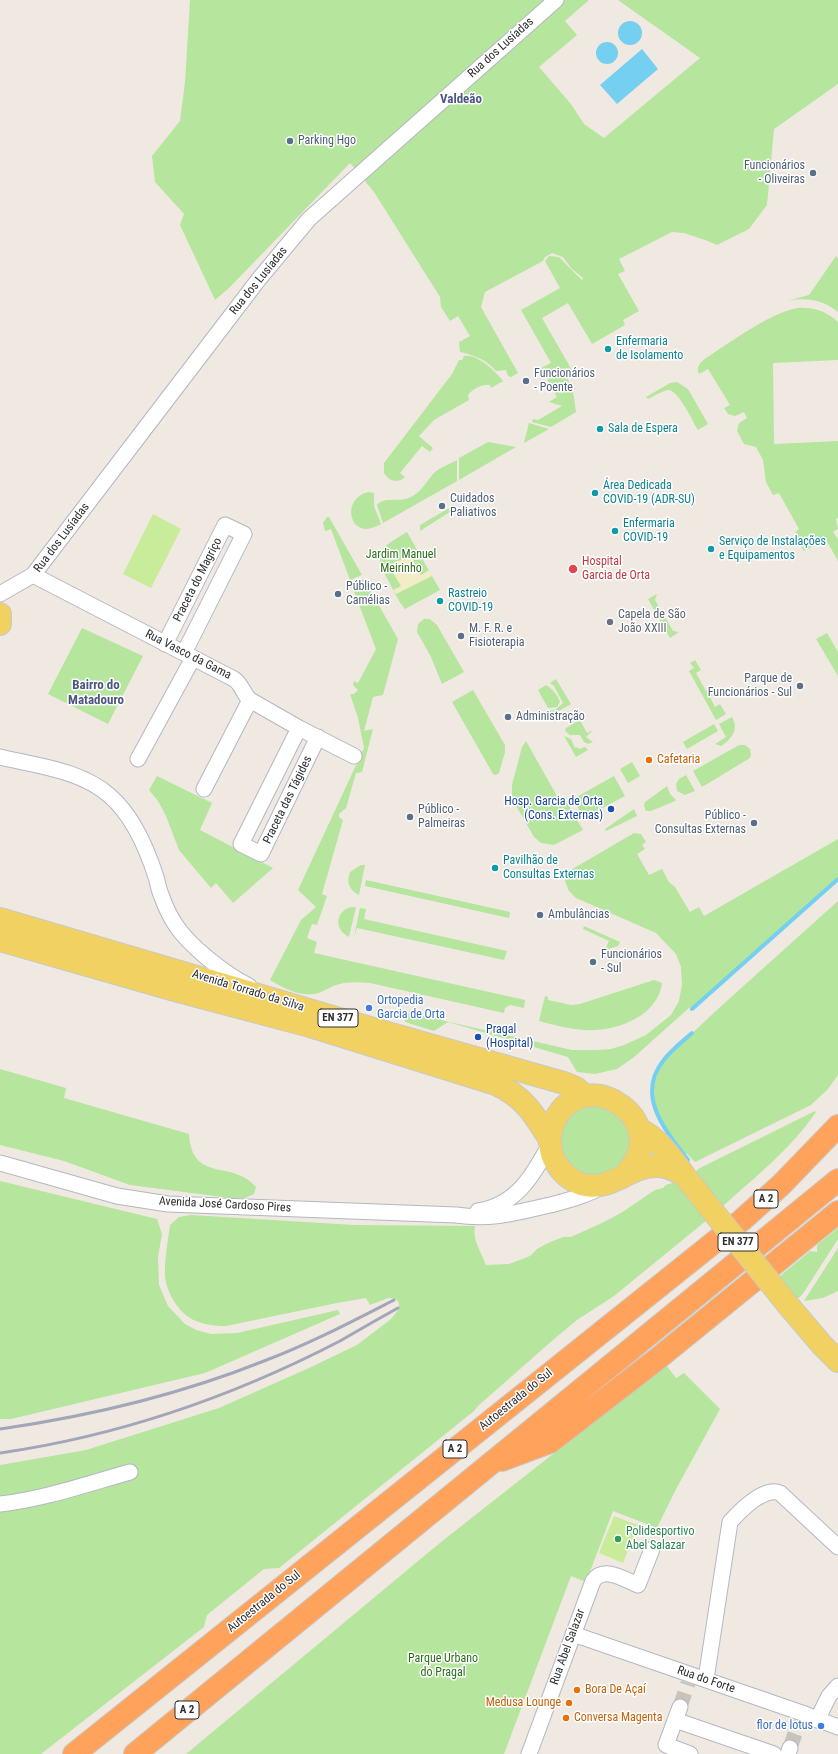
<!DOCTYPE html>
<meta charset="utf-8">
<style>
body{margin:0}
canvas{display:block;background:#efe9e1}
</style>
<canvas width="838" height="1754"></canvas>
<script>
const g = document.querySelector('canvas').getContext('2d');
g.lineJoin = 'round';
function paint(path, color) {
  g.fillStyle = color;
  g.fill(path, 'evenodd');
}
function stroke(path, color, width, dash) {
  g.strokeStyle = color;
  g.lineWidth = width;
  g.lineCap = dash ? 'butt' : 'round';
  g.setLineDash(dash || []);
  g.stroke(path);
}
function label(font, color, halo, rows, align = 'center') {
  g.font = font + ' "Roboto Condensed",sans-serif';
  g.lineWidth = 3;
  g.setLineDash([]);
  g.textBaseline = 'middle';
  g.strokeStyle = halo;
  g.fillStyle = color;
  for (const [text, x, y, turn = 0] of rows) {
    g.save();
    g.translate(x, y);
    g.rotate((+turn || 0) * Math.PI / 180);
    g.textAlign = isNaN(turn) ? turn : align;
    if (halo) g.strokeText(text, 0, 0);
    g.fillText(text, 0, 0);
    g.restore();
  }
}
paint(new Path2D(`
 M190 0H589L565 21 577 35 539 67 571 104 584 124 604 138 700 58 618 0H838V84L774 129 767 205 749 229 717 245 705 240 684 233 672 232 619 259 625 271 618 274 639 311 623 320 625 325 592 344 568 303 542 318 573 372 566 376C574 390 574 397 576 412L551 427 532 422 533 419 538 420 562 406 549 402 557 397 541 368 551 363 521 310 560 288 545 261 549 256 559 257 582 280 583 278 571 268 563 257 552 253 545 257 543 261 485 292 481 307 518 373 511 377 508 376 506 370 496 371C487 360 474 355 460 352L459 342 470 336 458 316 450 321 441 307 440 297 374 192 350 163 229 288 215 300 180 225 184 214 155 182 152 156 180 121 185 82Z
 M836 256 838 259V312C823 300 806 297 787 301L809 295Z
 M797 308C813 307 826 311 838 322V360L773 363 774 444 838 441V518L836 519 838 529 833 532 838 539V561L826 540 804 551 800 545H802L804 547 814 540 811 535 800 541 795 532 799 529 779 493 773 495 766 482 763 460 756 447 744 444 737 431 739 423 747 418 744 412 735 416 728 414 724 408 730 405 708 369 699 374C696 367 700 362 706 358 729 343 770 313 797 308Z
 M464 356C478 354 495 371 503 381L491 388 490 385C482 384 473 389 468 395L469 400 434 420 419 436 433 448 430 452 422 446 400 473 405 477C397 484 389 481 384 473V463L452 374 459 360H462Z
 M677 382 688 389 708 424 698 430C693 422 678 389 668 390 662 391 654 396 648 399L646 397 670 383Z
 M529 423 549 429 524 443Z
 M488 442 516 447 459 480V458Z
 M457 460V481L383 523 377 505C384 496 400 503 411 497 422 492 427 480 435 472 441 467 450 464 457 460Z
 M368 492 374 493V506L381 524C371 529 364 532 355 524 347 512 352 496 368 492Z
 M451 507 453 510 420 531V525Z
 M327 517H329L362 575 350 580 331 529 325 531 323 523Z
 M407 532 440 590 405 609C398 601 394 591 389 582 372 551 380 548 407 532Z
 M364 579 398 639 383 695 373 697 364 731 373 729 362 772 356 773 346 808 339 814V817L343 820 322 894 327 896 317 925 312 924 307 938 317 942 314 953 525 1000 524 1008 510 1005 505 1008 504 1013 370 983C357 982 346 981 333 986 327 989 321 993 314 994 297 996 284 988 270 980L301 920 316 907 298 890 364 748 358 718 350 694H354L358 690 353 685 354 681 358 683 376 649 351 584Z
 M657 594 655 600 673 631 679 632 670 638 648 599Z
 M424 619H430L437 625 464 672 442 684 431 657 417 632 418 624Z
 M82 628 143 656 108 724 48 694Z
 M827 633 838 652V676L816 639Z
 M695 660 701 670 696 673 706 691 711 688 715 694 710 697 715 707 720 704 726 714 716 720 689 671 694 668 690 663Z
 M556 679 571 704 552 715 549 711 555 710 563 703 554 686 550 683Z
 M546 685C552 689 558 695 560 702L557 707 548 708 538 690Z
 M473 690 505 745V752L499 773 496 775 493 774 452 702Z
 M732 717C739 729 732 739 721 746L715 744 726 737 719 724Z
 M580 720 587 733 593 730 586 737 593 742 588 744 584 742 580 735H570L565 731 566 728Z
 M714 724 718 731 687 749 683 742Z
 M564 736 571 739 575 748 577 747 579 749 585 747 588 750 576 757Z
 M526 741 562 805 567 803 583 830 554 845 541 843 534 837 515 804 512 795V785L522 747Z
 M739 745H745L750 749 751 755 750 758 702 787 693 771Z
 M632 762 640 776 628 783 620 769Z
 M686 775 695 791 685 795 677 791 676 784 679 779Z
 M157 776 212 803 200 830 273 868 233 903 216 883 211 888 179 850 166 816 158 801 149 790Z
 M614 776 625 796 584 818 573 799Z
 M667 786 670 794 676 800 675 801 651 811H646L644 806 645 802Z
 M634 809 637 816 606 831 605 829Z
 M634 833 641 834 646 842 642 845 645 849 637 854 649 875 662 869 669 882 675 887 690 912 699 907 704 916 838 839V878L691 1009 690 1007 633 1058 617 1069 595 1074 577 1072 568 1057 448 1022 434 1031 405 1022V1015L410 1013 572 1050H598L611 1049 624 1045 646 1035 671 1015 679 1001 682 984 681 967 676 954 656 933 576 898 569 891 565 881 569 871Z
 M361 865H365L359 895C349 890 346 882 350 872Z
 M366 880 510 912 509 918 365 886Z
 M838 901V1075L828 1089 811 1105 695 1162 687 1154H685L663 1125 655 1109 654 1085 660 1066 668 1056 719 1008Z
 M351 907H356L349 937C334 930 335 911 351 907Z
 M360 908 366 909 364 919 507 951 504 960 357 928 354 937Z
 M584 926 620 942 618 946 605 950 609 941 583 929Z
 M654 980 662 983C658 1017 615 1032 585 1030 569 1029 554 1025 539 1021L545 996 548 997V1000L571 1005 580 1004Z
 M0 1069 66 1088 64 1098 189 1134C192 1184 233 1159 256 1187L254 1194 245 1198H230L130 1185 64 1161 0 1145Z
 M595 1104 624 1119 631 1139 626 1158 607 1174 587 1175 572 1168 561 1150V1130L575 1110Z
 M815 1111 816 1112C791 1149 755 1177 722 1207L695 1173 698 1169Z
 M0 1181 157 1219 162 1234 158 1257 159 1285 168 1306 185 1324 196 1330 211 1334 237 1333 338 1310 340 1314 205 1373 11 1419H0Z
 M672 1183H676L707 1220 614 1296 577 1320 553 1340 478 1406 474 1411 279 1568 264 1569 207 1615 204 1627 41 1754H0V1465L86 1450 219 1408 309 1368 357 1345 391 1319 399 1309V1303L396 1299 388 1298 370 1305 366 1298 337 1303 226 1326C216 1326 205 1325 196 1321 180 1315 167 1294 165 1277 164 1263 168 1240 170 1225L179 1217 191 1215 354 1225 475 1226C472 1239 481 1252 486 1265L509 1264 530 1256 537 1249 548 1243 563 1237H571L604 1222 621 1213 655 1190 663 1188 666 1185Z
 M838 1228V1239L804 1292 800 1297 796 1299 779 1277 810 1251 817 1252V1245Z
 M838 1248V1291L823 1298 804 1301Z
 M666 1365 676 1378 684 1373 720 1409 675 1491 657 1528 613 1511 586 1582 571 1576 504 1754H186L441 1542Z`), '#b6e59e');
paint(new Path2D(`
 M411 556 421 575 429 570 432 576 396 594 393 590 401 586 389 566 404 558 405 560Z`), '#f3ecc5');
paint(new Path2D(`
 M153 514 181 529 151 588 123 574Z
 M614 1516 638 1525 623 1563 599 1553Z`), '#c9ec9a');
paint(new Path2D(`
 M618 33a12 12 0 1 1 24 0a12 12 0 1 1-24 0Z
 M596 53a11 11 0 1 1 22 0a11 11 0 1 1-22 0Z
 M642 49 658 69 617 104 600 85Z`), '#75cff0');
stroke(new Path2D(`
 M692 1009 838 879
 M688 1160C667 1132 635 1097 663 1061 671 1050 682 1042 692 1033`), '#75cff0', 4);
stroke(new Path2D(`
 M680 1707 688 1683
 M790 1748 799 1722`), '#c8c4bd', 15, [15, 8]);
const minor = new Path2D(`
 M33 575 234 679C242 684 243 694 250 700L299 728 354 756
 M0 594 33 575 259 279 309 219 556 0
 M165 644 225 525 244 534 184 653
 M299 728 241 844 261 854 318 737
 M0 757C37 766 81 770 110 796 133 816 147 849 156 877 158 884 159 891 162 897 165 906 170 916 175 924 189 946 226 975 249 986
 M138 759 193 658
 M204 789 250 700
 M0 1163 117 1196 168 1204 456 1215C492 1220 515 1213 550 1205 569 1200 586 1196 603 1186
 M478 1211C517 1205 533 1175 550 1144
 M0 1504C44 1499 87 1484 130 1472
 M573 1634 802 1713 838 1727
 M706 1679 730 1522C740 1511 764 1486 780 1493L838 1547
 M680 1707 666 1745 690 1754
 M675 1720 774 1754
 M817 1720 829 1696 838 1686
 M529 1754 593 1581C604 1565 625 1580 638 1585L652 1549
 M788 1754 790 1748`);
const primary = new Path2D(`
 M0 614V624
 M0 919 370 1028 564 1083 576 1088 585 1096
 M0 940 178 991 310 1026 496 1084C524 1097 534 1114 550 1140
 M639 1129C660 1139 671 1158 685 1176
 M621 1178C682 1125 584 1057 554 1122 548 1135 549 1151 556 1163 562 1173 570 1180 581 1184 610 1193 628 1166 656 1166 666 1165 675 1170 684 1175
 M788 1305 822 1345 838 1361`);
const motorway = new Path2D(`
 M502 1460 550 1442 656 1360 838 1212
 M74 1754 742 1220 781 1185 838 1126
 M135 1754 838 1180`);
stroke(minor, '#b4b7c1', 17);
stroke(primary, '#c9c9c9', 24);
stroke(motorway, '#c9c9c9', 24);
stroke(minor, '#fff', 15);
stroke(primary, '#f2d163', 22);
stroke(motorway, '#ffa35c', 22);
stroke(new Path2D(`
 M0 1429C91 1416 179 1395 264 1361 309 1344 351 1322 394 1300
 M0 1453C118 1436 234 1396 340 1341 359 1330 378 1319 398 1308`), '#a3a6b8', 3);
const primaryBridge = new Path2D(`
 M687 1179 788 1305`);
stroke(primaryBridge, '#c9c9c9', 24, []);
stroke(primaryBridge, '#f2d163', 22);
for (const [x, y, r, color] of [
 [290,141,4,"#5c6f8a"],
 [813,173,4,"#5c6f8a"],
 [608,349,4,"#0f9aa8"],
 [526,381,4,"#5c6f8a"],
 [600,429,4,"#0f9aa8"],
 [595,493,4,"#0f9aa8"],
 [442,506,4,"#5c6f8a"],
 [615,531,4,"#0f9aa8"],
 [711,549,4,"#0f9aa8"],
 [573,569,5,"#e0444e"],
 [338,594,4,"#5c6f8a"],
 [440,601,4,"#0f9aa8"],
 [610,622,4,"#6b7280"],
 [461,636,4,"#5c6f8a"],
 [800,686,4,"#5c6f8a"],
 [508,717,4,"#5c6f8a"],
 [649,760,4,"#e8710a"],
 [611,809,4,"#1a4fb4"],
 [410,817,4,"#5c6f8a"],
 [754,823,4,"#5c6f8a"],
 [495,868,4,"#0f9aa8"],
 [540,915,4,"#5c6f8a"],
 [593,962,4,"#5c6f8a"],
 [369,1008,4,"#3f7fe0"],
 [478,1037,4,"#1a4fb4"],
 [618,1539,4,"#2e9e5b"],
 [577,1690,4,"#e8710a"],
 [569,1703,4,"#e8710a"],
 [566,1718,4,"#e8710a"],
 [821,1726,4,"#3f7fe0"]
]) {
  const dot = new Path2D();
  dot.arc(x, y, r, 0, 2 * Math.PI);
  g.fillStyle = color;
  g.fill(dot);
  stroke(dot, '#fff', 1.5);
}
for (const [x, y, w] of [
 [338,1018,40],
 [766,1199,24],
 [738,1242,40],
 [455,1449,24],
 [187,1710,24]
]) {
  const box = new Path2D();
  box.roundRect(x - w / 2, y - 9, w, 18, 3);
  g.fillStyle = '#fff';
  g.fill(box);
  stroke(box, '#2e2e2e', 1);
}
label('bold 11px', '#2e2e2e', null, [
 ["EN 377",338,1018],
 ["A 2",766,1199],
 ["EN 377",738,1242],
 ["A 2",455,1449],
 ["A 2",187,1710]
]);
label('12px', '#2e2e2e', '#fff', [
 ["Rua dos Lusíadas",501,48,-42],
 ["Rua dos Lusíadas",259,281,-51],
 ["Rua dos Lusíadas",62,538,-53],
 ["Praceta do Magriço",198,580,-63],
 ["Rua Vasco da Gama",188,655,27],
 ["Praceta das Tágides",288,800,-64],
 ["Avenida Torrado da Silva",248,991,17],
 ["Avenida José Cardoso Pires",225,1205,3],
 ["Autoestrada do Sul",516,1400,-39],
 ["Autoestrada do Sul",264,1602,-39],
 ["Rua Abel Salazar",568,1647,-70],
 ["Rua do Forte",706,1680,19]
]);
label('12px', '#4e5e75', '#fff', [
 ["Parking Hgo",298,141],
 ["Funcionários",805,166,"right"],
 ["- Oliveiras",805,180,"right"],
 ["Funcionários",534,374],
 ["- Poente",534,388],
 ["Cuidados",450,499],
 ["Paliativos",450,513],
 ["Público -",346,587],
 ["Camélias",346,601],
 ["M. F. R. e",469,629],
 ["Fisioterapia",469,643],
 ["Parque de",792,679,"right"],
 ["Funcionários - Sul",792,693,"right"],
 ["Administração",516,717],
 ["Público -",418,810],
 ["Palmeiras",418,824],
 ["Público -",746,816,"right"],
 ["Consultas Externas",746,830,"right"],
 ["Ambulâncias",548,915],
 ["Funcionários",601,955],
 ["- Sul",601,969]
], 'left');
label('12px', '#0d838f', '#fff', [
 ["Enfermaria",616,342],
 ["de Isolamento",616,356],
 ["Sala de Espera",608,429],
 ["Área Dedicada",603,486],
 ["COVID-19 (ADR-SU)",603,500],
 ["Enfermaria",623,524],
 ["COVID-19",623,538],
 ["Serviço de Instalações",719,542],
 ["e Equipamentos",719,556],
 ["Rastreio",448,594],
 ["COVID-19",448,608],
 ["Pavilhão de",503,861],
 ["Consultas Externas",503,875]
], 'left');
label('12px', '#2c6e1b', '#fff', [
 ["Jardim Manuel",401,555],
 ["Meirinho",401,569],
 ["Parque Urbano",443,1659],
 ["do Pragal",443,1673]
]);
label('12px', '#be3a42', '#fff', [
 ["Hospital",582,562],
 ["Garcia de Orta",582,576]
], 'left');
label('12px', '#5b616d', '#fff', [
 ["Capela de São",618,615],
 ["João XXIII",618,629]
], 'left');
label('12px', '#c56008', '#fff', [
 ["Cafetaria",657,760],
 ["Bora De Açaí",585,1690],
 ["Medusa Lounge",561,1703,"right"],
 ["Conversa Magenta",574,1718]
], 'left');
label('12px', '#164399', '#fff', [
 ["Hosp. Garcia de Orta",603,802],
 ["(Cons. Externas)",603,816],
 ["Pragal",486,1030,"left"],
 ["(Hospital)",486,1044,"left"]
], 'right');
label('12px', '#366cbe', '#fff', [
 ["Ortopedia",377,1001],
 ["Garcia de Orta",377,1015],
 ["flor de lotus",813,1726,"right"]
], 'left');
label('12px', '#27864d', '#fff', [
 ["Polidesportivo",626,1532],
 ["Abel Salazar",626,1546]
], 'left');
label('bold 13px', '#4d5680', '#fff', [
 ["Valdeão",461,100],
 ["Bairro do",96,686],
 ["Matadouro",96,701]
]);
</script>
